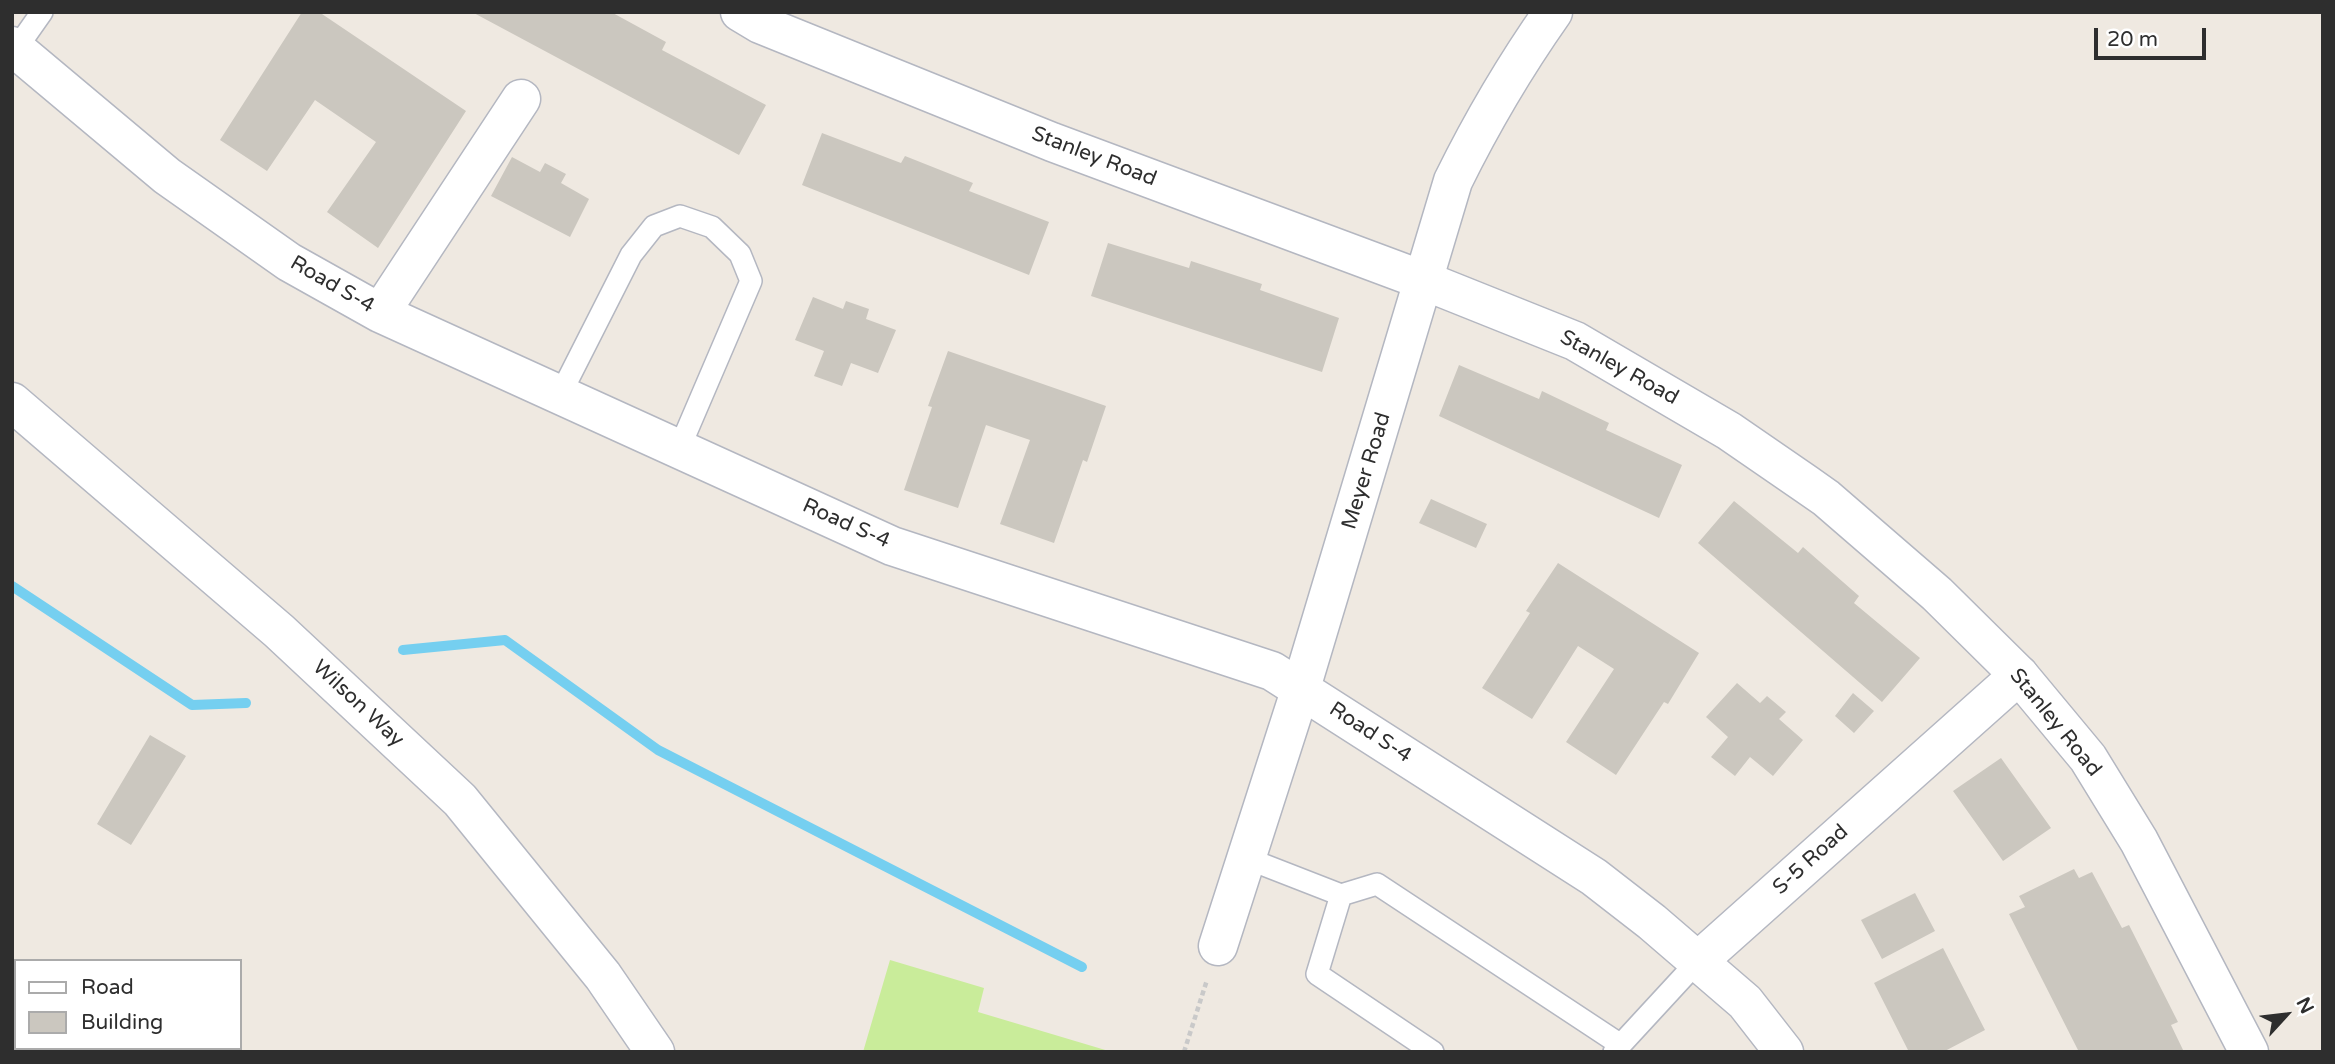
<!DOCTYPE html>
<style>
body{margin:0}
#map{position:relative;width:2335px;height:1064px;overflow:hidden;background:#efe9e1;font-family:"Varela Round",sans-serif}
canvas{display:block}
.frame{position:absolute;inset:0;border:14px solid #2e2e2e;pointer-events:none}
.legend{position:absolute;left:14px;top:959px;width:228px;height:91px;box-sizing:border-box;background:#fff;border:2px solid #ababab;margin:0;padding:9px 12px;list-style:none;font-size:21px;color:#2e2e2e}
.legend li{display:flex;align-items:center;gap:14px;height:35px}
.legend b{width:35px;border:2px solid #ababab}
.north{position:absolute;left:2251px;top:980px;width:70px;height:70px;-webkit-text-stroke:5px #fff;paint-order:stroke;rotate:63deg;font-size:19px;font-weight:700;line-height:28px;text-align:center;color:#2e2e2e}
.north::after{content:'';display:block;margin:auto;width:24px;height:32px;background:#2e2e2e;clip-path:polygon(50% 0,100% 100%,50% 72%,0 100%)}
.scale{position:absolute;left:2094px;top:28px;width:112px;height:32px;box-sizing:border-box;border:4px solid #2e2e2e;border-top:0;padding-left:9px;font-size:21px;line-height:24px;white-space:nowrap;color:#2e2e2e;-webkit-text-stroke:5px #fff;paint-order:stroke}
</style>
<div id="map">
<canvas width="2335" height="1064"></canvas>
<div class="frame"></div>
<ul class="legend">
<li><b style="height:9px;background:#fff"></b>Road</li>
<li><b style="height:19px;background:#cbc7bf"></b>Building</li>
</ul>
<div class="north">N</div>
<div class="scale">20 m</div>
</div>
<script>
const g = document.querySelector('canvas').getContext('2d');
g.lineJoin = 'round';
function paint(path, color) {
  g.fillStyle = color;
  g.fill(path, 'evenodd');
}
function stroke(path, color, width, dash) {
  g.strokeStyle = color;
  g.lineWidth = width;
  g.lineCap = dash ? 'butt' : 'round';
  g.setLineDash(dash || []);
  g.stroke(path);
}
function label(font, color, halo, rows, align = 'center') {
  g.font = font + ' "Varela Round",sans-serif';
  g.lineWidth = 6;
  g.setLineDash([]);
  g.textBaseline = 'middle';
  g.strokeStyle = halo;
  g.fillStyle = color;
  for (const [text, x, y, turn = 0] of rows) {
    g.save();
    g.translate(x, y);
    g.rotate((+turn || 0) * Math.PI / 180);
    g.textAlign = isNaN(turn) ? turn : align;
    if (halo) g.strokeText(text, 0, 0);
    g.fillText(text, 0, 0);
    g.restore();
  }
}
paint(new Path2D(`
 M890 960 984 988 978 1012 1112 1052H863Z`), '#c9ec9a');
stroke(new Path2D(`
 M12 586 192 705 246 703
 M403 650 505 640 658 750 1082 967`), '#75cff0', 10);
paint(new Path2D(`
 M302 12H319L466 111 378 248 327 212 376 142 315 100 267 171 220 140Z
 M472 12H593L596 14 598 12H611L666 42 662 50 766 105 739 155Z
 M822 133 901 163 905 156 973 183 969 191 1049 222 1029 275 802 185Z
 M512 157 540 172 545 163 566 174 561 183 589 199 570 237 491 196Z
 M1108 243 1189 268 1191 261 1262 284 1260 290 1339 318 1322 372 1091 296Z
 M813 297 843 309 846 301 869 309 866 319 896 330 878 373 851 363 842 386 814 376 824 351 795 340Z
 M948 351 1106 406 1087 462 1083 460 1054 543 1000 524 1030 440 986 425 958 508 904 490 932 407 928 406Z
 M1459 365 1539 399 1542 391 1609 423 1606 430 1682 465 1659 518 1439 416Z
 M1431 499 1487 524 1476 548 1419 523Z
 M1734 501 1798 553 1803 547 1859 596 1854 603 1920 658 1882 702 1698 543Z
 M1558 563 1699 653 1668 704 1664 702 1616 775 1566 742 1614 669 1578 646 1532 719 1482 688 1530 613 1526 611Z
 M1737 683 1760 703 1767 696 1786 712 1779 719 1803 740 1773 776 1750 757 1735 776 1711 757 1728 737 1706 717Z
 M1853 693 1874 711 1854 733 1835 716Z
 M150 735 186 756 131 845 97 824Z
 M2001 758 2051 828 2003 861 1953 791Z
 M2074 869 2079 878 2092 872 2122 928 2129 925 2178 1022 2171 1025 2184 1052H2079L2009 914 2025 907 2019 896Z
 M1915 893 1935 931 1882 959 1861 920Z
 M1943 948 1985 1030 1943 1052H1909L1874 983Z`), '#cbc7bf');
const lane = new Path2D(`
 M16 49 42 12
 M560 395 631 255 654 226 680 216 712 227 740 254 751 281 679 449
 M1246 858 1341 895
 M1433 1052 1317 974 1341 895 1377 884 1621 1045
 M1614 1052 1697 962`);
const street = new Path2D(`
 M12 46 167 176 289 262 380 313 892 546 1272 671 1594 877 1652 922 1745 1002 1784 1052
 M380 313 521 99
 M1218 946 1301 688 1453 181C1482 122 1515 66 1553 12
 M1697 962 2019 675`);
const secondary = new Path2D(`
 M740 12 760 24 1052 142 1425 281 1575 341 1729 431 1806 484 1826 498 1937 594 2019 675 2088 758 2139 841 2249 1052
 M12 402 279 631 460 800 603 976 655 1052`);
stroke(lane, '#b4b7c1', 24);
stroke(street, '#b4b7c1', 41);
stroke(secondary, '#b4b7c1', 41);
stroke(new Path2D(`
 M1184 1052 1207 980`), '#c9c9c9', 4.5, [5, 3.5]);
stroke(lane, '#fff', 21);
stroke(street, '#fff', 38);
stroke(secondary, '#fff', 38);
label('21px', '#2e2e2e', '#fff', [
 ["Stanley Road",1094,157,21],
 ["Road S-4",332,285,30],
 ["Stanley Road",1619,368,29],
 ["Meyer Road",1367,471,-73],
 ["Road S-4",846,524,24],
 ["Wilson Way",358,704,43],
 ["Stanley Road",2055,723,51],
 ["Road S-4",1370,733,33],
 ["S-5 Road",1811,860,-42]
]);
</script>
